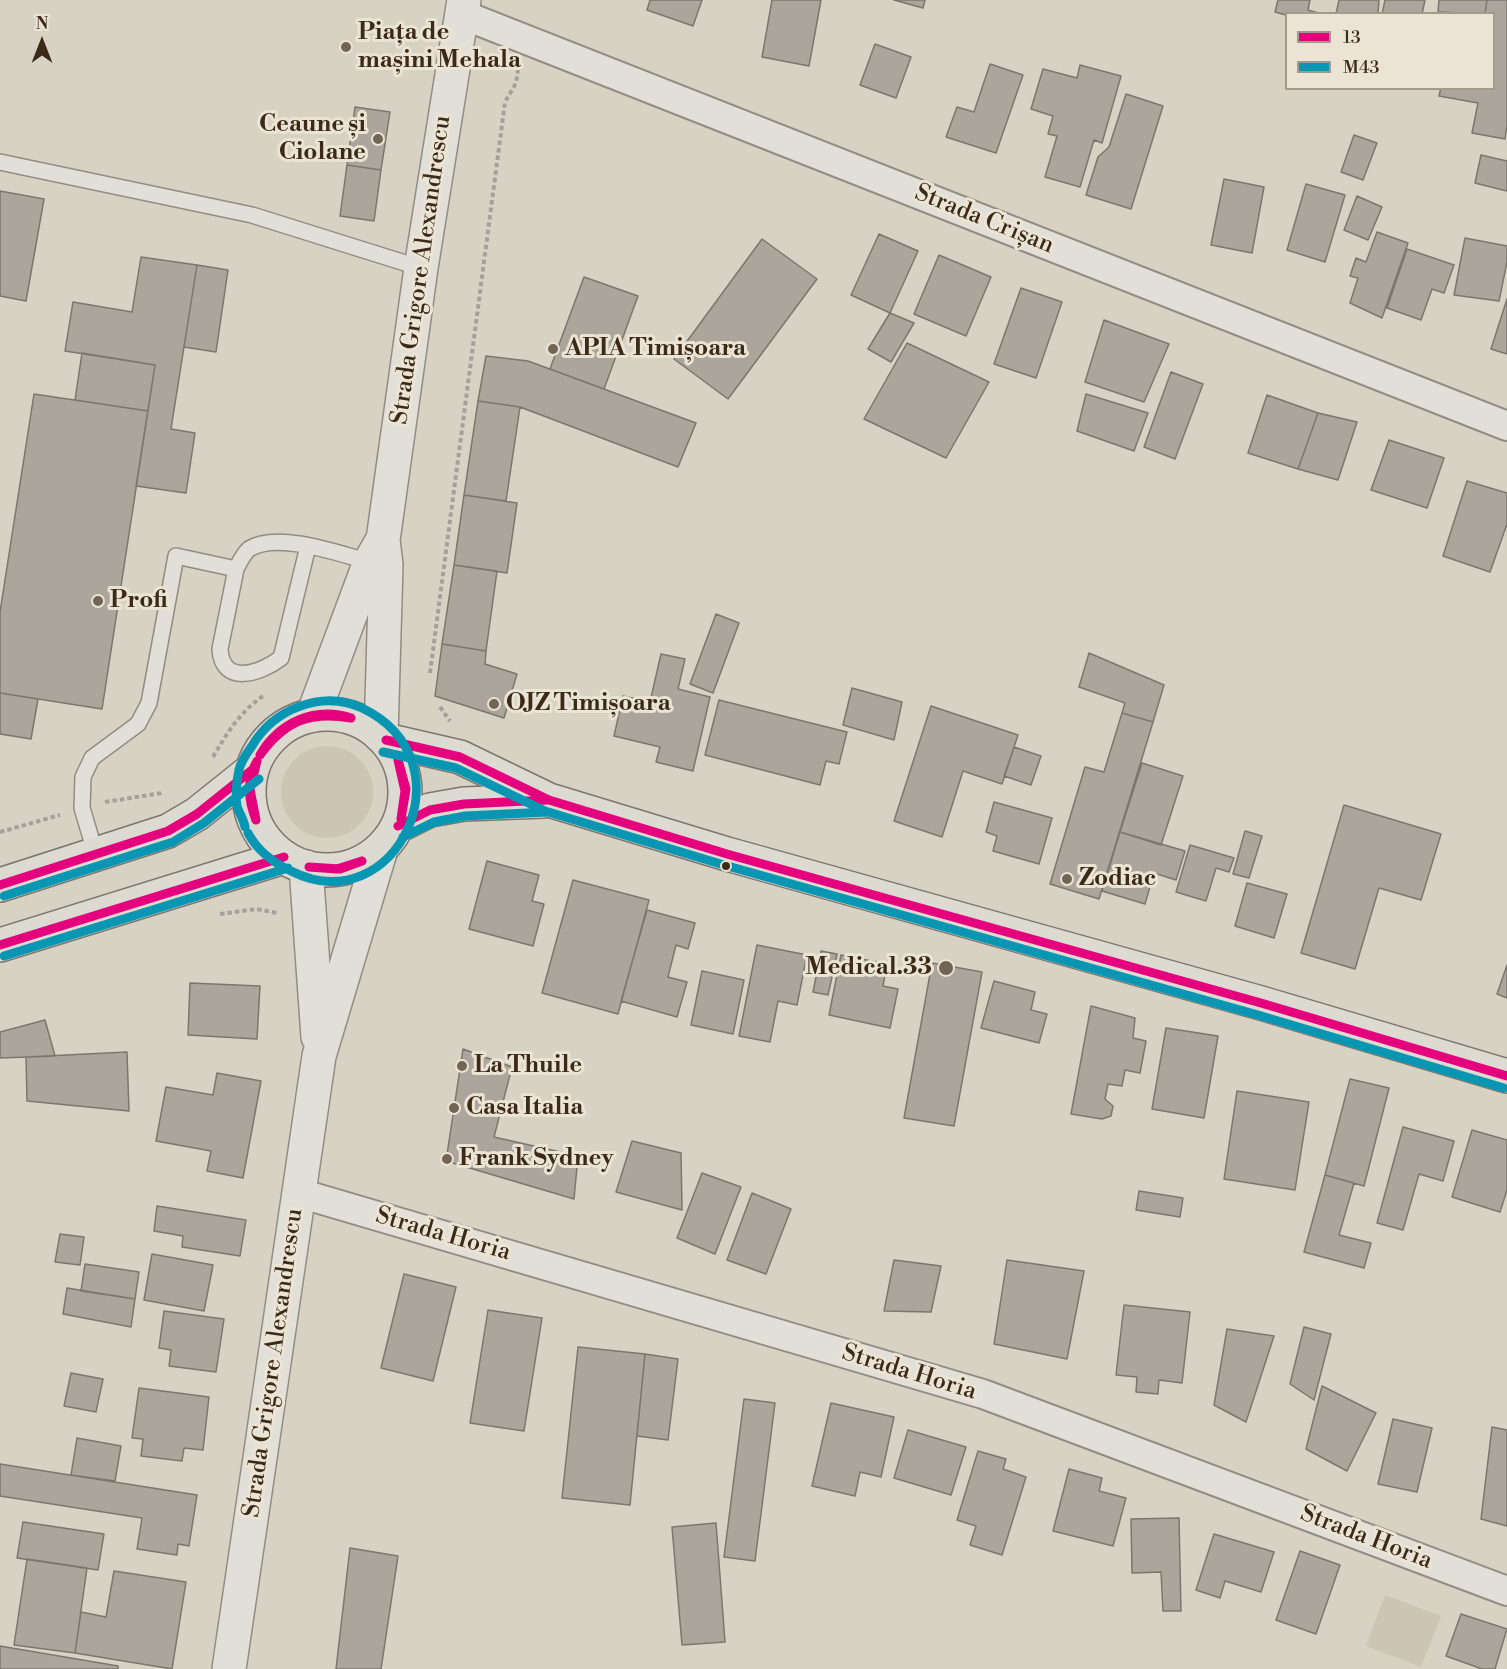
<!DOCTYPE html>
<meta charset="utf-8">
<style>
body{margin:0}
#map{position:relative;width:1507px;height:1669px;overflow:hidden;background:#d8d2c5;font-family:"Libre Bodoni",serif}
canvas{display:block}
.legend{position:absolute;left:1285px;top:12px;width:210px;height:78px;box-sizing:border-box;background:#ebe4d4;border:2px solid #a59a89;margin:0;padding:8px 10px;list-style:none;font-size:18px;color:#3b2a18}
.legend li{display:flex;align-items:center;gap:12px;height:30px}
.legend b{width:30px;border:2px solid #a59a89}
.north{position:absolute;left:12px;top:12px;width:60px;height:60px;-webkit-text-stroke:4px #ebe4d4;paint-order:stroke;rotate:0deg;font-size:16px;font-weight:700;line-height:24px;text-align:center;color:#3b2a18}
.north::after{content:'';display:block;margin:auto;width:21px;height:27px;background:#3b2a18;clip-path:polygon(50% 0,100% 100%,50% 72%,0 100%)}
</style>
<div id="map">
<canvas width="1507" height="1669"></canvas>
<ul class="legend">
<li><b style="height:8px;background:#e5007d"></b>13</li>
<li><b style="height:8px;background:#0996b3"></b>M43</li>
</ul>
<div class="north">N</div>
</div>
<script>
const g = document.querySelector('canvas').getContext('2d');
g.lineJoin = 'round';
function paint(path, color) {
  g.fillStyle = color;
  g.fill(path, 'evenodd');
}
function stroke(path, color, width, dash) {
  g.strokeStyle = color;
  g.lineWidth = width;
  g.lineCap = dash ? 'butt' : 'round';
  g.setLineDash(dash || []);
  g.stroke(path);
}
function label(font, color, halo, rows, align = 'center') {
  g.font = font + ' "Libre Bodoni",serif';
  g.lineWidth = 6;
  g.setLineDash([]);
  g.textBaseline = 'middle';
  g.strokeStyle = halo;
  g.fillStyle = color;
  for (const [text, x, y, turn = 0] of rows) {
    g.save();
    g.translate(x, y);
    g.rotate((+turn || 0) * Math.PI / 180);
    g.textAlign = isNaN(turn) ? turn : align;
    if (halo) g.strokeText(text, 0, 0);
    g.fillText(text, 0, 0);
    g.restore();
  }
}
paint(new Path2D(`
 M281 792a46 46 0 1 1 92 0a46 46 0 1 1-92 0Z
 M1385 1595 1441 1616 1421 1667 1366 1646Z`), '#cdc4b1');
const building = new Path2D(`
 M650 0H702L693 26 647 10Z
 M772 0H821L809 66 762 57Z
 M894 0H925L923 8Z
 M1278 0H1310L1308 10 1322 14 1286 15 1275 12Z
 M1339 0H1379L1378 14H1336Z
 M1385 0H1425L1422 14H1382Z
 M1439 0H1487L1485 14 1438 12Z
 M1487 0H1507V125L1505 139 1472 133 1478 103 1439 96 1441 88H1494V14H1485Z
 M875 44 911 57 896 98 860 85Z
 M990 64 1023 75 996 153 946 137 957 107 974 112Z
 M1080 65 1121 76 1102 143 1094 140 1080 187 1045 177 1057 136 1048 134 1053 116 1031 109 1043 69 1077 78Z
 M1126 94 1163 106 1131 209 1086 195 1098 157 1109 147Z
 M355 107 390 112 381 170 347 165Z
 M1354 135 1377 143 1363 180 1341 172Z
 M1481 155 1507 161V191L1475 183Z
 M347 165 381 170 374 221 340 216Z
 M1224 179 1264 187 1252 253 1211 245Z
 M1306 184 1345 195 1325 262 1287 250Z
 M0 191 44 199 26 301 0 296Z
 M1357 196 1382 207 1368 240 1344 230Z
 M1377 232 1408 243 1382 318 1350 303 1358 278 1350 276 1356 258 1366 262Z
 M879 234 918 251 890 313 851 295Z
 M1465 238 1507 246V262L1499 301 1454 295Z
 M762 239 817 279 728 399 674 359Z
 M1407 249 1454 265 1444 293 1432 289 1421 320 1387 308Z
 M939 255 991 277 966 336 914 314Z
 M141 257 197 265 171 429 195 433 186 493 136 486 155 365 65 351 73 302 132 312Z
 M197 265 228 270 216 352 184 347Z
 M584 277 638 296 604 389 550 369Z
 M1021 288 1062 302 1036 378 994 364Z
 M1507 299V354L1491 349Z
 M890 313 914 323 891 362 868 349Z
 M1104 320 1169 344 1144 402 1085 382Z
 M907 343 989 382 946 458 864 419Z
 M82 353 155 365 148 411 75 400Z
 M486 356 528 361 696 423 678 467 520 407 478 401Z
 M1171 372 1203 384 1175 459 1144 447Z
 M34 394 148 411 102 709 0 693V612Z
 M1086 394 1148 413 1134 451 1077 431Z
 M1267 395 1318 413 1298 469 1248 453Z
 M478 401 520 407 506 501 464 495Z
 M1318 413 1357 422 1338 480 1298 469Z
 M1389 440 1444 458 1427 508 1371 490Z
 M1467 481 1507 493V524L1490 572 1443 556Z
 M464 495 517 503 507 573 454 565Z
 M454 565 497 571 486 651 442 644Z
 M716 614 739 623 713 693 690 684Z
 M442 644 486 651 485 664 517 674 504 718 435 696Z
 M1089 653 1164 685 1153 722 1122 713 1125 703 1079 687Z
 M661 654 685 659 678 689 710 697 693 771 656 762 660 747 614 736 623 696 650 702Z
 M852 688 902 702 894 740 843 725Z
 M0 693 38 699 31 739 0 734Z
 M719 700 847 732 839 764 826 761 820 785 705 755Z
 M931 706 1018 735 1002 784 963 771 942 837 894 821Z
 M1122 713 1153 722 1099 899 1050 884 1085 767 1104 772Z
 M1014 747 1041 756 1031 785 1004 776Z
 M1142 763 1183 776 1161 845 1120 832Z
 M994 802 1052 818 1039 864 993 851 997 836 986 832Z
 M1344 805 1441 834 1421 900 1379 888 1355 969 1301 953Z
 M1245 831 1262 836 1249 878 1233 874Z
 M1120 832 1185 851 1176 880 1154 873 1145 904 1102 891Z
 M1190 845 1234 858 1229 872 1216 868 1206 901 1176 892Z
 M487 861 539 875 532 901 544 904 533 946 469 929Z
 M573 880 649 900 618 1014 542 993Z
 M1247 883 1287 894 1274 938 1235 926Z
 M647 910 695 923 688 949 676 945 668 977 687 982 677 1017 621 1001Z
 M757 945 807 955 797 1005 778 1001 770 1042 739 1036Z
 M821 951 837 954 828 995 813 992Z
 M841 955 887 964 883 986 898 989 890 1028 829 1015Z
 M932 963 982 972 954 1126 904 1118Z
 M1507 965V998L1497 994Z
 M702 971 744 980 733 1034 691 1025Z
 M994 981 1035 992 1031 1010 1047 1014 1039 1043 981 1028Z
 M190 983 260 986 257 1039 188 1035Z
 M1091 1006 1135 1018 1133 1038 1146 1041 1140 1073 1125 1070 1122 1086 1108 1084 1105 1099 1113 1106 1111 1116 1102 1119 1071 1114Z
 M45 1020 55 1056 0 1058V1032Z
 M1166 1028 1218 1036 1204 1118 1152 1109Z
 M463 1049 512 1067 494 1137 578 1156 574 1199 446 1161Z
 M127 1052 129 1111 27 1101 26 1057Z
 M217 1073 261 1081 243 1178 207 1171 211 1151 156 1141 166 1087 213 1095Z
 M1350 1079 1389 1088 1364 1186 1325 1175Z
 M1237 1091 1309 1102 1295 1190 1224 1179Z
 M1403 1127 1454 1141 1443 1181 1419 1174 1403 1230 1377 1223Z
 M1472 1130 1507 1140V1190L1500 1212 1452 1197Z
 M632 1141 681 1153 682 1210 616 1192Z
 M702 1173 741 1187 715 1254 677 1238Z
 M1325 1175 1354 1183 1339 1235 1371 1243 1364 1268 1304 1252Z
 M1139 1191 1183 1198 1180 1217 1136 1210Z
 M752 1193 791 1209 766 1274 727 1260Z
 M157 1206 246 1220 240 1256 182 1247 183 1236 154 1231Z
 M60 1234 84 1237 80 1265 55 1262Z
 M152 1254 213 1265 204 1311 144 1300Z
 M894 1260 941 1266 931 1312 884 1311Z
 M1007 1260 1084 1271 1067 1359 994 1344Z
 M85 1264 139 1272 135 1299 81 1291Z
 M404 1274 456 1287 433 1381 381 1368Z
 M67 1288 135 1299 131 1327 63 1314Z
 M1124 1305 1190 1312 1182 1383 1159 1380 1158 1394 1136 1392 1137 1377 1116 1375Z
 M488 1310 542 1318 524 1431 470 1423Z
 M164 1311 224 1319 216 1372 169 1366 171 1350 159 1348Z
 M1304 1327 1331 1334 1314 1400 1290 1384Z
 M1227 1329 1274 1336 1246 1422 1214 1405Z
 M578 1347 645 1354 630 1505 562 1498Z
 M645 1354 678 1359 668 1440 637 1436Z
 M71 1373 103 1379 96 1412 64 1406Z
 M1322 1386 1376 1413 1347 1471 1306 1449Z
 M139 1388 209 1397 203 1450 184 1448 182 1461 141 1456 143 1439 132 1438Z
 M744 1399 775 1403 755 1561 724 1557Z
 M831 1403 894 1417 881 1477 860 1472 855 1496 812 1486Z
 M1393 1419 1432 1428 1417 1492 1378 1484Z
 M1492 1427 1507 1430V1526L1481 1519Z
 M908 1430 966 1447 951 1495 894 1478Z
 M77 1438 121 1446 115 1481 71 1475Z
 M978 1451 1006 1459 1003 1469 1026 1477 1002 1555 970 1545 976 1526 957 1520Z
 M0 1464 197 1495 189 1546 178 1544 177 1555 137 1549 142 1518 0 1496Z
 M1069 1469 1102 1478 1099 1491 1126 1498 1113 1546 1053 1531Z
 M1179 1518 1181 1611H1163L1161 1572 1132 1573 1131 1519Z
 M23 1522 104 1534 98 1570 17 1558Z
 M716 1523 725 1642 682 1645 672 1527Z
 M1214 1534 1274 1552 1261 1592 1225 1581 1220 1598 1196 1590Z
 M350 1548 398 1556 381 1669H336Z
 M1300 1551 1340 1565 1316 1634 1276 1620Z
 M27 1559 87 1568 75 1653 14 1645Z
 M114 1571 186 1582 172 1669 75 1653 81 1612 106 1617Z
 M1461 1614 1507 1629 1495 1669H1482L1446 1656Z
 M0 1646 118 1666V1669H0Z`);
paint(building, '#aba59b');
stroke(building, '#7c766c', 1.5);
const service = new Path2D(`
 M0 162 252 215 421 268
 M236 569 220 649C222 686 260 674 281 658L308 546
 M96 855 82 808 83 777 92 758 138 724 149 703 176 556 236 569C239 563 244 553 249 549 278 531 340 554 370 562`);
const minor = new Path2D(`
 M461 14 1507 426
 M299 1193 983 1394 1507 1591`);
const tertiary = new Path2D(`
 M313 715 370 562 382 541
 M381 736 386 565 383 540 421 268 464 0
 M306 867 318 1037
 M229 1669 319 1056 381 849`);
const primary = new Path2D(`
 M249 792a78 78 0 1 1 156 0a78 78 0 1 1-156 0Z
 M386 740 460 757 549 800 727 854 1261 1003 1507 1076
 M398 826 430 810 464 804 544 801
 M0 885 168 831 197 814 252 770
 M0 945 284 857`);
stroke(service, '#928c82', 18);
stroke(minor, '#928c82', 32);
stroke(tertiary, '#928c82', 36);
stroke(primary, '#7c766c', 36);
stroke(new Path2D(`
 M430 673 505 102 516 83 518 70
 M440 707 450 721
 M213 757C227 733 240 712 263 696
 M105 802 162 793
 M0 832 60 815
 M220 914 257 909 277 913`), '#a5a19a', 4, [4.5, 3]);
stroke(service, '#e2dfd8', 15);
stroke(minor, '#e2dfd8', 28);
stroke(tertiary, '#e2dfd8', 33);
stroke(primary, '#dddad2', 33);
stroke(new Path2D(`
 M386 740 460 757 549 800 727 854 1261 1003 1507 1076
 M260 755C279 723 314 706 351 718
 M260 755C285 721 309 711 351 718
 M398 760 406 789 401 819
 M398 760 405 791 401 819
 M256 820C248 800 246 780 257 761
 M256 820 250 789 257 761
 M398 826 430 810 464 804 547 800
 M309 867 337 869 362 861
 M309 867 340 869 362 861
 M0 885 168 831 197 814 252 770
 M0 945 284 857`), '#e5007d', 9);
stroke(new Path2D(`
 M383 752 456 768 545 811 724 865 1258 1015 1504 1088
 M245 827C244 820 239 813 237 806 235 796 237 779 239 770 241 761 247 753 252 746 273 710 321 689 362 708 473 761 396 924 291 871 274 863 257 850 248 833
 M403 837 434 822 465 816 548 812
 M4 896 173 842 204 823 259 779
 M4 956 288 868`), '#0996b3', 9);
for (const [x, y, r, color] of [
 [346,47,6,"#726555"],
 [378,139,6,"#726555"],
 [553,349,6,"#726555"],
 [98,601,6,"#726555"],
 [494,704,6,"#726555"],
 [726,866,5,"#3b2a18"],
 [1067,879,6,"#726555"],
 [946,968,8,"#726555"],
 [462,1066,6,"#726555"],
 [454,1108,6,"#726555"],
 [447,1159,6,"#726555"]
]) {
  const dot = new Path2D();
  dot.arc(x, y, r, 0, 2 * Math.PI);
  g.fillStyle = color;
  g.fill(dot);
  stroke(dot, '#ebe4d4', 2);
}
label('bold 24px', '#3b2a18', '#ebe4d4', [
 ["Piața de",358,33],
 ["mașini Mehala",358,61],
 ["Ceaune și",366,125,"right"],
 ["Ciolane",366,153,"right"],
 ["APIA Timișoara",565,349],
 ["Profi",110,601],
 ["OJZ Timișoara",506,704],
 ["Zodiac",1079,879],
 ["Medical.33",932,968,"right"],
 ["La Thuile",474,1066],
 ["Casa Italia",466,1108],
 ["Frank Sydney",459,1159]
], 'left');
label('24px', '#3b2a18', '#ebe4d4', [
 ["Strada Crișan",984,220,22],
 ["Strada Grigore Alexandrescu",422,270,-82],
 ["Strada Horia",443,1235,16],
 ["Strada Grigore Alexandrescu",274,1363,-82],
 ["Strada Horia",909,1373,17],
 ["Strada Horia",1366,1538,21]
]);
</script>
